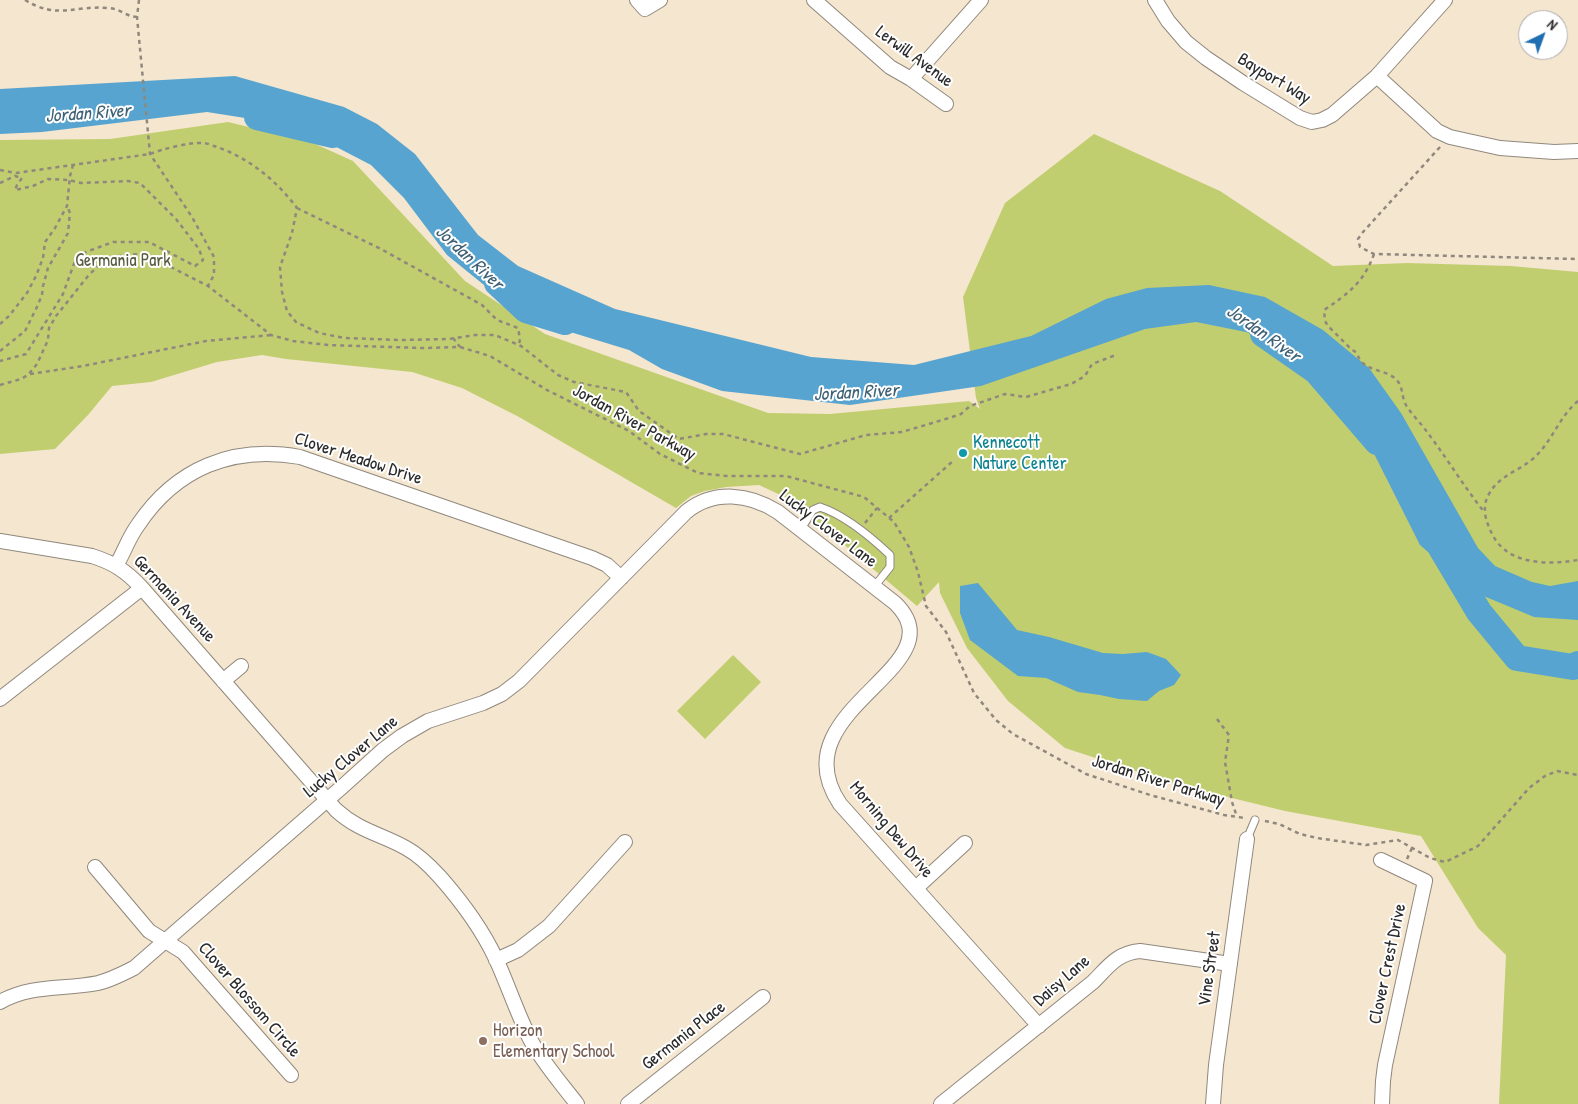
<!DOCTYPE html>
<style>
body{margin:0}
#map{position:relative;width:1578px;height:1104px;overflow:hidden;background:#f5e6cf;font-family:"Patrick Hand",sans-serif}
canvas{display:block}
.north{position:absolute;left:1518px;top:10px;width:50px;height:50px;box-sizing:border-box;background:#fff;border:1px solid #aaa;border-radius:50%;rotate:42deg;font-size:14px;font-weight:700;line-height:20px;text-align:center;color:#2b2b2b}
.north::after{content:'';display:block;margin:auto;width:18px;height:22px;background:#1f6fb2;clip-path:polygon(50% 0,100% 100%,50% 72%,0 100%)}
</style>
<div id="map">
<canvas width="1578" height="1104"></canvas>
<div class="north">N</div>
</div>
<script>
const g = document.querySelector('canvas').getContext('2d');
g.lineJoin = 'round';
function paint(path, color) {
  g.fillStyle = color;
  g.fill(path, 'evenodd');
}
function stroke(path, color, width, dash) {
  g.strokeStyle = color;
  g.lineWidth = width;
  g.lineCap = dash ? 'butt' : 'round';
  g.setLineDash(dash || []);
  g.stroke(path);
}
function label(font, color, halo, rows, align = 'center') {
  g.font = font + ' "Patrick Hand",sans-serif';
  g.lineWidth = 4;
  g.setLineDash([]);
  g.textBaseline = 'middle';
  g.strokeStyle = halo;
  g.fillStyle = color;
  for (const [text, x, y, turn = 0] of rows) {
    g.save();
    g.translate(x, y);
    g.rotate((+turn || 0) * Math.PI / 180);
    g.textAlign = isNaN(turn) ? turn : align;
    if (halo) g.strokeText(text, 0, 0);
    g.fillText(text, 0, 0);
    g.restore();
  }
}
paint(new Path2D(`
 M228 122 311 142 353 161 465 281 545 334 768 413 830 414 969 401 980 409 976 398 963 297 1005 203 1094 134 1220 191 1333 266 1407 263 1511 266 1578 272V1104H1499L1506 955 1478 928 1421 836 1285 811 1175 784 1065 748 1008 701 967 648 940 593 939 582 917 606 791 500 759 485 726 487 705 491 691 496 676 508 519 417 462 388 412 372 286 359 262 355 217 362 151 382 112 386 88 415 55 449 0 454V140L110 139Z
 M733 655 761 682 705 739 677 711Z`), '#c1ce6f');
paint(new Path2D(`
 M235 76 344 107 377 124 415 154 478 235 518 266 615 309 811 357 914 365 1031 336 1106 299 1147 288 1209 285 1265 297 1323 330 1369 368 1401 413 1478 548 1495 566 1532 582 1550 586 1578 581V620L1534 617 1474 592 1420 545 1350 406 1295 355 1246 332 1196 322 1145 329 981 386 850 405 722 391 662 369 629 350 567 331 489 289 447 255 404 198 371 165 296 126 207 112 42 132 0 134V89Z
 M978 583 1017 630 1049 637 1103 653 1123 654 1147 652 1166 659 1181 675 1174 685 1159 691 1147 701 1119 699 1100 695 1078 692 1046 678 1018 676 970 640 960 613V586Z`), '#57a4d0');
stroke(new Path2D(`
 M257 117 333 135
 M497 283 526 310 565 322
 M1263 334 1316 371 1377 442
 M1441 548 1479 612 1517 658 1573 667 1578 664`), '#57a4d0', 26);
const service = new Path2D(`
 M801 529 813 510 820 507C844 515 872 538 890 555V567L874 587
 M1247 839 1255 820`);
const minor = new Path2D(`
 M637 0 645 9 660 0
 M814 0 890 67 911 79 946 104
 M1155 0 1168 21 1186 42 1206 58 1243 83 1300 118 1312 122 1322 120 1332 115 1377 76 1445 0
 M1377 76 1437 131 1450 137 1500 148 1554 152 1578 151
 M911 79 981 0
 M0 541 92 556C114 563 126 571 142 588L336 810C359 831 381 834 406 848 419 855 430 866 440 877 462 902 482 929 496 959 508 985 517 1013 530 1039 543 1063 561 1083 577 1104
 M116 566C124 552 129 537 138 525 176 468 233 445 300 457L592 558 607 565 621 578
 M223 681 241 666
 M0 699 142 588
 M1381 860 1425 881 1385 1065 1383 1081 1382 1104
 M95 867 149 931 183 952 291 1075
 M916 888 965 843
 M496 960 518 950 549 926 625 842
 M0 1002C32 984 63 990 98 983 111 980 122 974 134 968L342 787 383 750 402 736 428 721 483 703 502 694 519 681 686 512C714 489 750 494 778 512L895 603C962 668 776 709 840 804L1039 1026
 M628 1104 763 997
 M941 1104 1093 982C1108 967 1117 953 1140 951L1230 964
 M1213 1104 1216 1065 1247 839`);
stroke(service, '#90887d', 9);
stroke(minor, '#90887d', 16);
stroke(new Path2D(`
 M25 0C58 20 74 5 108 8 119 8 127 17 137 17
 M139 0 137 17 150 154 192 217 214 257V275L208 286
 M1440 147 1363 232 1358 239 1360 247 1374 254 1578 259
 M0 170 16 173 150 154C162 149 190 142 203 143 207 143 211 145 214 146 248 157 276 180 297 208L292 233 280 267 282 292 287 311 296 322 319 333 345 338 400 340 449 339 475 335H495L521 346 558 375 574 382 626 392 639 411 679 439 706 434H723L800 454 866 435 902 432 949 418 961 414 970 406 1005 394 1026 397 1071 384 1085 376 1092 364 1116 355
 M0 183 15 176 22 178 17 185 15 190 33 186 48 179 69 180 81 183 128 181 140 183 176 219 199 249 203 260 195 266 149 242H113L86 252 75 261 63 294 26 354 0 361
 M297 208 381 249 482 305 497 320 518 328 520 339 519 345
 M1374 254C1364 282 1348 294 1324 310L1325 321 1328 326 1351 349 1357 353C1362 374 1389 367 1399 383 1403 390 1402 398 1406 405 1411 414 1421 423 1427 432 1447 458 1464 487 1485 513
 M0 324 9 316 27 293 36 276 43 258 45 242 55 228 67 206 70 176 73 165
 M453 338 460 347
 M0 351 25 331 36 309 42 295 43 286 48 268 68 233 70 213 67 206
 M30 374 83 366 206 341 271 335
 M0 385 21 379 28 375 37 364 48 340 49 328 56 316 88 276 103 261 119 256 131 254 143 255 159 261 208 286 271 335 293 341 328 345 424 348 460 347 490 356 547 390 629 431 660 454 698 473 727 476H786L864 497 894 522 909 547 918 572 926 606 946 632 974 693 996 720 1013 734 1086 774 1150 795 1224 815 1245 818
 M1578 401C1560 416 1553 439 1536 456 1521 471 1500 474 1489 494 1483 504 1484 516 1489 527 1492 535 1497 544 1504 549 1522 565 1556 564 1578 560
 M889 518 953 461
 M865 523 877 508
 M1217 719 1229 735 1225 762 1232 802 1237 817
 M1265 821 1279 824 1300 834 1317 838 1366 845 1398 840 1430 858 1445 862 1478 846 1529 788 1545 776 1557 771 1578 775
 M1407 859 1412 848`), '#90887d', 2.5, [4, 4]);
stroke(service, '#fff', 7);
stroke(minor, '#fff', 14);
for (const [x, y, r, color] of [
 [963,453,5,"#0f9aa8"],
 [483,1041,5,"#8d6e63"]
]) {
  const dot = new Path2D();
  dot.arc(x, y, r, 0, 2 * Math.PI);
  g.fillStyle = color;
  g.fill(dot);
  stroke(dot, '#fff', 2);
}
label('18px', '#2b2b2b', '#fff', [
 ["Lerwill Avenue",914,57,36],
 ["Bayport Way",1274,79,31],
 ["Jordan River Parkway",634,423,29],
 ["Clover Meadow Drive",358,459,18],
 ["Lucky Clover Lane",828,529,37],
 ["Germania Avenue",174,599,47],
 ["Lucky Clover Lane",351,757,-40],
 ["Jordan River Parkway",1158,781,17],
 ["Morning Dew Drive",891,830,50],
 ["Clover Crest Drive",1388,964,-78],
 ["Vine Street",1210,969,-82],
 ["Daisy Lane",1062,981,-41],
 ["Clover Blossom Circle",249,1000,49],
 ["Germania Place",684,1036,-38]
]);
label('18px', '#585c3f', '#fff', [
 ["Germania Park",123,261]
]);
label('18px', '#0d838f', '#fff', [
 ["Kennecott",973,443],
 ["Nature Center",973,464]
], 'left');
label('18px', '#785e54', '#fff', [
 ["Horizon",493,1031],
 ["Elementary School",493,1052]
], 'left');
label('italic 19px', '#3f6175', '#fff', [
 ["Jordan River",88,114,-4],
 ["Jordan River",469,258,43],
 ["Jordan River",1263,334,35],
 ["Jordan River",856,393,-3]
]);
</script>
